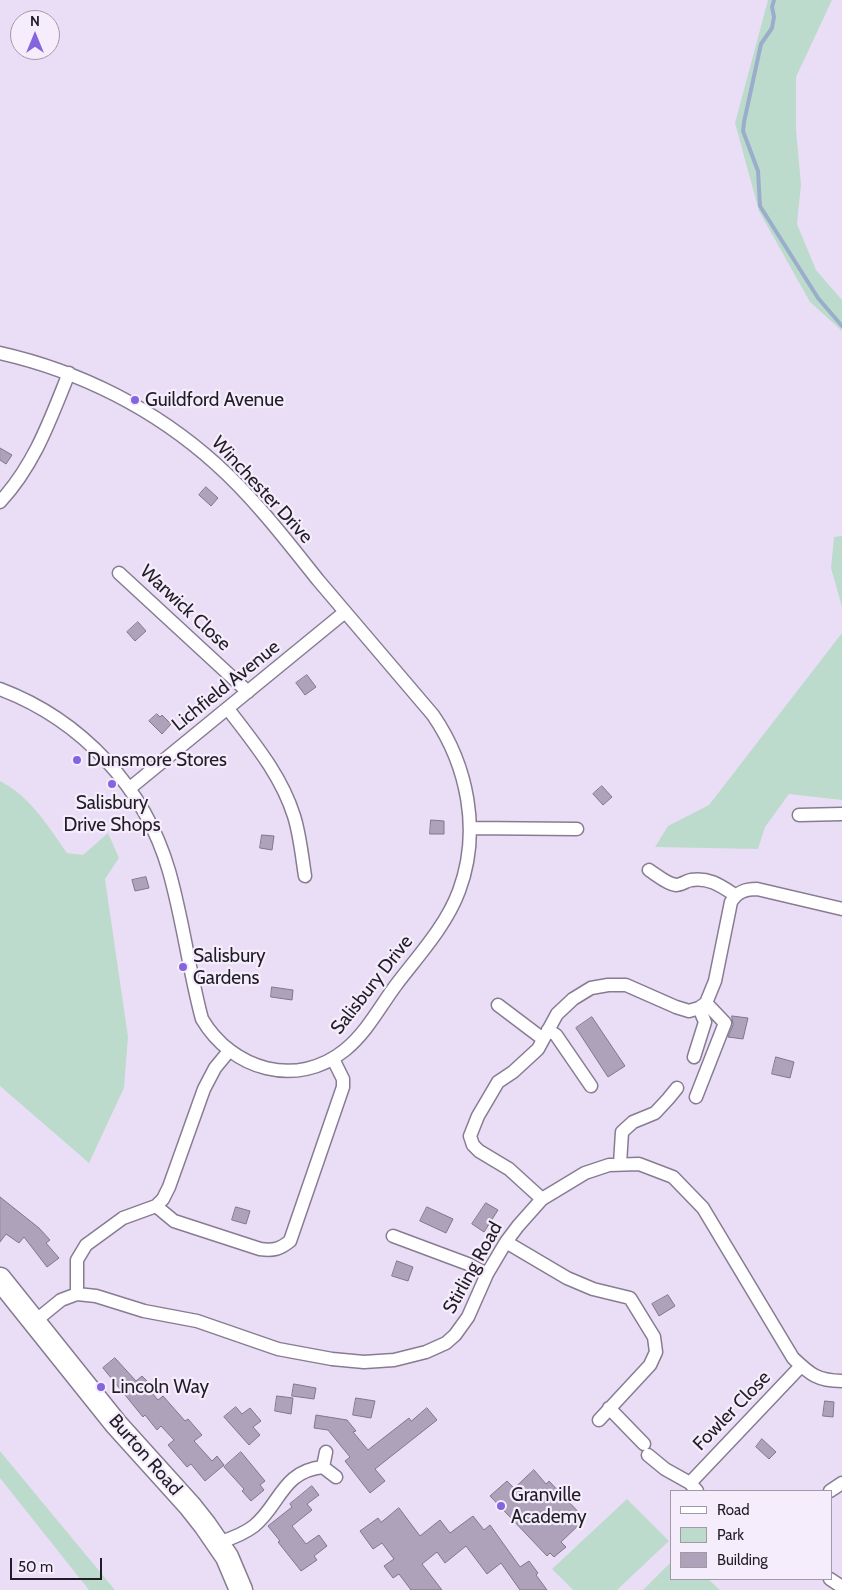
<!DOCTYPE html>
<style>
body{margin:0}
#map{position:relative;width:842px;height:1590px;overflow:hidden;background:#eadef6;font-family:Cabin,sans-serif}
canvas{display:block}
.legend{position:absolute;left:670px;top:1490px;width:162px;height:90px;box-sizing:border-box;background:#f5edfc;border:1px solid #a09aa6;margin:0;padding:6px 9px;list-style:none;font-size:15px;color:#211d26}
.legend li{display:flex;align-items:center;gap:10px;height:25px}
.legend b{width:25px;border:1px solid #a09aa6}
.north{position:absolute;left:10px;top:10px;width:50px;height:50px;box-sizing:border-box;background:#f5edfc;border:1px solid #a09aa6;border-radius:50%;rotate:0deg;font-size:14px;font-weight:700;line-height:20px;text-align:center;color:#211d26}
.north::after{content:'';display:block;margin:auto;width:18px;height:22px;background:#8564df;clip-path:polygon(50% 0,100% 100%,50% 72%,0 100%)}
.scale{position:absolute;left:10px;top:1558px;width:92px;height:22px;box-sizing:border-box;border:2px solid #211d26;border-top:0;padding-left:6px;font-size:15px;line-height:18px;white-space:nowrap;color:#211d26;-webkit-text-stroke:4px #f5edfc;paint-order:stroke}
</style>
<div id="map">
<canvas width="842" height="1590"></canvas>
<ul class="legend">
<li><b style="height:6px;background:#fff"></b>Road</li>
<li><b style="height:14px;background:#bddbcc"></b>Park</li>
<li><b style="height:14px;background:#ada2b9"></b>Building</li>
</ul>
<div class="north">N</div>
<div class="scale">50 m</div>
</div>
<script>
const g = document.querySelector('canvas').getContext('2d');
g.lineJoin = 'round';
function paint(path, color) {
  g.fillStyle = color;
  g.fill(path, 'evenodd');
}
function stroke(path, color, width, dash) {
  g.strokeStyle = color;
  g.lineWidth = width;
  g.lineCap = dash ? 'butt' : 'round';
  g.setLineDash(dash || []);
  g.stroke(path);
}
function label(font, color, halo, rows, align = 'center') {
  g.font = font + ' Cabin,sans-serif';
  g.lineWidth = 4.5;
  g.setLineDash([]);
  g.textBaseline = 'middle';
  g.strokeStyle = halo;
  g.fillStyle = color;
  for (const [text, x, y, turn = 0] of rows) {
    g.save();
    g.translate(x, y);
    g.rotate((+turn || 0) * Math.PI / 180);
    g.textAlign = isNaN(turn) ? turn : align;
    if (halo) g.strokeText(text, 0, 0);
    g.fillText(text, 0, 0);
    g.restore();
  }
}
paint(new Path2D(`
 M768 0H832L796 77V129L801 185 797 224 816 270 842 300V331L810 302 759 211 735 123Z
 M842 536V607L831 568 834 537Z
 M842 633V800L789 794 765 827 758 849 655 847 668 826 709 805Z
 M0 781C31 797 47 825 67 853L83 855 108 833 119 858 105 879 128 1037 124 1088 89 1163 0 1086Z
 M0 1451 115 1590H89L0 1478Z
 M627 1499 669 1541 617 1590H573L552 1569Z
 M671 1562V1579H708L720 1590H643Z`), '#bddbcc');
stroke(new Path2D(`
 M774 0 772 7 774 17 772 28 761 44 744 122 743 131 758 171 760 206 818 298 842 326`), '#9aaecc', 4);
const building = new Path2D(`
 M0 448 12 455 6 464 0 460Z
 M206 487 218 498 211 506 199 495Z
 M138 622 146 631 135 641 127 632Z
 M307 675 316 687 305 695 296 683Z
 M157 714 160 717 162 715 171 724 162 734 149 721Z
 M602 786 612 797 603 805 593 794Z
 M431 820 444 821V834H430Z
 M262 835 274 836 272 850 260 848Z
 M146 877 149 888 135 891 132 880Z
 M272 987 293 990 292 1000 271 997Z
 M732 1016 748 1018 743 1039 728 1037 733 1025Z
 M592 1017 625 1066 608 1077 576 1028Z
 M776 1057 794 1062 790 1078 772 1074Z
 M0 1197 39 1228 50 1240 46 1243 59 1258 47 1267 24 1237 19 1243 6 1234 0 1242Z
 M486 1203 498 1210 484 1232 472 1224Z
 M236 1207 250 1211 246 1224 232 1220Z
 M427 1207 453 1219 446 1233 420 1221Z
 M397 1261 413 1267 408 1281 392 1276Z
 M668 1295 675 1306 659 1316 652 1304Z
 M115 1358 136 1381 142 1376 149 1383 146 1386 158 1400 163 1396 185 1421 188 1419 202 1435 194 1441 212 1461 217 1456 224 1465 205 1481 191 1464 187 1467 168 1445 174 1440 161 1426 157 1430 145 1415 143 1417 103 1368Z
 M294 1384 316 1388 314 1399 292 1396Z
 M277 1396 293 1398 291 1414 275 1411Z
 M356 1398 375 1401 371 1418 353 1415Z
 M825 1401 834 1402 833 1417 823 1416Z
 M236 1407 242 1414 250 1408 261 1421 253 1427 260 1435 249 1445 224 1417Z
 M427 1408 437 1420 375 1469 385 1481 370 1493 345 1461 350 1457 328 1430 314 1428 316 1415 347 1420 356 1431 353 1432 368 1450 409 1418 411 1421Z
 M762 1439 776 1452 769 1459 756 1447Z
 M241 1452 265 1481 260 1485 264 1490 251 1501 242 1491 244 1489 224 1467Z
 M534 1470 546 1484 549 1481 585 1519 561 1542 566 1547 554 1557 550 1553 547 1556 490 1496 507 1481 514 1488Z
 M312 1486 319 1495 307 1504 312 1510 292 1526 306 1544 319 1535 327 1546 314 1556 317 1560 301 1571 278 1542 280 1541 268 1526 292 1507 290 1504Z
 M399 1508 420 1536 440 1520 450 1533 473 1516 484 1530 490 1525 520 1567 529 1561 538 1573 536 1575 547 1590H520L501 1563 487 1574 466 1546 445 1563 437 1552 422 1564 442 1590H411L399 1574 393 1578 384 1566 394 1559 382 1543 373 1549 360 1531 378 1518 381 1522Z`);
paint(building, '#ada2b9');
stroke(building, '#81768b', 1);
const street = new Path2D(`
 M0 353C80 371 155 409 216 464 254 498 286 540 318 580 356 625 395 670 433 715 468 766 481 832 459 891 446 926 418 956 396 985 379 1008 367 1032 345 1050 297 1089 232 1070 202 1019 189 971 183 920 169 871 145 788 82 720 0 689
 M0 502C35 464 50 420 69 373
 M119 573 248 692
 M228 709C254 743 281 775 294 816 300 835 302 857 305 876
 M130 788 345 612
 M799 815 842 814
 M470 828 577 829
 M649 870C657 875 667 884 676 885 681 885 686 881 691 880 709 877 721 886 735 895
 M498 1005 543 1039
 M548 1030 556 1035 591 1086
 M694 1057 705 1022 699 1008
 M696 1097 725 1023 706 1003
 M620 1164 622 1132 633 1122 655 1113 668 1099 677 1088
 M542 1199 509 1169 479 1151 473 1145 470 1136 478 1116 498 1082 513 1072 538 1049 557 1014 573 999 591 988 608 985H626L676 1007 689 1011 699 1008 706 1003 715 981 731 902C737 892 745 889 757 889L842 909
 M156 1206 163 1199 169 1187 204 1089 215 1068 229 1051
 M393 1236 468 1264 487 1274
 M506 1242 567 1278 593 1289 630 1298 654 1337 656 1352 650 1365 599 1420
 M77 1294V1260L86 1245 123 1218 156 1206 174 1221 260 1249C274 1251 280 1249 290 1241L343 1087V1079L333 1059
 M34 1322 61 1300 77 1294 96 1296 144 1311 197 1321 278 1349 332 1359 364 1362 394 1360 426 1352 446 1343 455 1335 468 1317 487 1274 506 1242 518 1226 542 1199 585 1173 609 1165 639 1164 673 1177 703 1208 793 1358C810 1374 817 1381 842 1381
 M609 1408 644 1444
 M326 1452 323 1467 336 1477
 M648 1455 665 1469 690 1483 697 1491
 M690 1483 801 1366
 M830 1491 842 1483
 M218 1543C230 1539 244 1534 254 1526 280 1505 282 1471 323 1467
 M830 1579 842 1587`);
const highway = new Path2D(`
 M0 1279 116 1424 190 1506 205 1525 227 1557 241 1590`);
stroke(street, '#877c92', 15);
stroke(highway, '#877c92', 25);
stroke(street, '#fff', 12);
stroke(highway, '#fff', 22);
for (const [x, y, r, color] of [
 [135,400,5,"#8564df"],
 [77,760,5,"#8564df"],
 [112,784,5,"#8564df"],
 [183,967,5,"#8564df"],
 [101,1387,5,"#8564df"],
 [501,1506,5,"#8564df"]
]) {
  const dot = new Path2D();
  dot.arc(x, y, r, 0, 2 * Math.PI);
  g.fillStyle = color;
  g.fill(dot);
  stroke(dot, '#f5edfc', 2);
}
label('19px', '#211d26', '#f5edfc', [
 ["Guildford Avenue",145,400],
 ["Dunsmore Stores",87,760],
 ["Salisbury",112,803,"center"],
 ["Drive Shops",112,825,"center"],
 ["Salisbury",193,956],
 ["Gardens",193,978],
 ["Lincoln Way",111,1387],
 ["Granville",511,1495],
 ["Academy",511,1517]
], 'left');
label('19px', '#211d26', '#f5edfc', [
 ["Winchester Drive",262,490,47],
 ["Warwick Close",185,608,43],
 ["Lichfield Avenue",226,686,-39],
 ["Salisbury Drive",372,985,-52],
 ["Stirling Road",473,1268,-61],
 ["Fowler Close",732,1411,-46],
 ["Burton Road",145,1455,49]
]);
</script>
